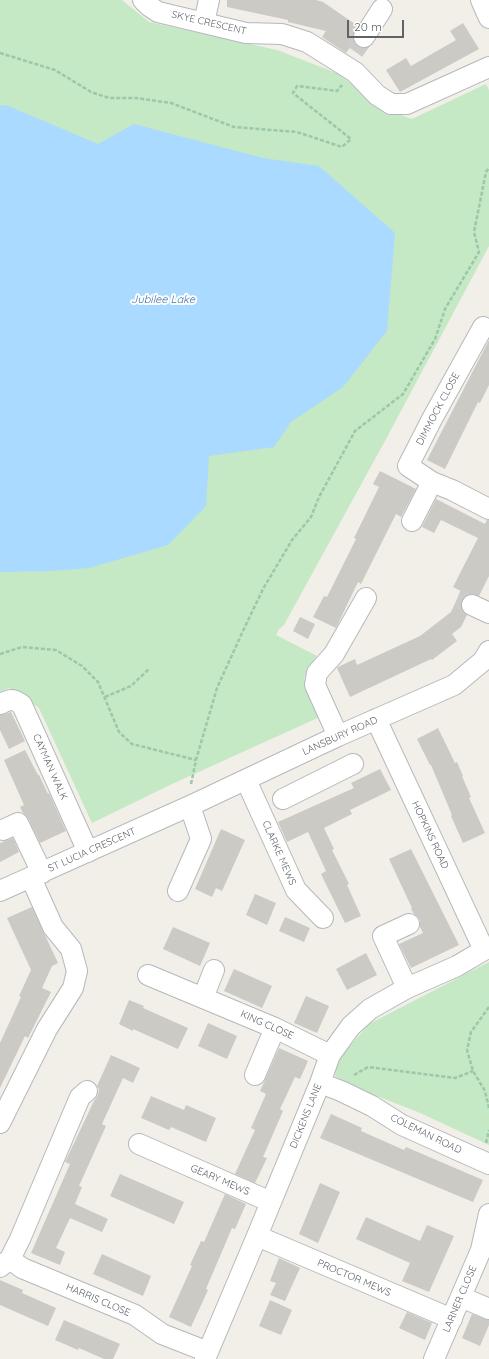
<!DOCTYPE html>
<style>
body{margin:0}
#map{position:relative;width:489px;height:1359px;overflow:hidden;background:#f1efe8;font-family:Quicksand,sans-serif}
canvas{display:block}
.scale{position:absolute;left:347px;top:20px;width:57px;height:18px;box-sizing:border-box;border:2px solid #5f6368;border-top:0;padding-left:5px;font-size:12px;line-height:14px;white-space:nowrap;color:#5f6368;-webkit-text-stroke:3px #fff;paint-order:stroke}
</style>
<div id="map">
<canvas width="489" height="1359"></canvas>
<div class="scale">20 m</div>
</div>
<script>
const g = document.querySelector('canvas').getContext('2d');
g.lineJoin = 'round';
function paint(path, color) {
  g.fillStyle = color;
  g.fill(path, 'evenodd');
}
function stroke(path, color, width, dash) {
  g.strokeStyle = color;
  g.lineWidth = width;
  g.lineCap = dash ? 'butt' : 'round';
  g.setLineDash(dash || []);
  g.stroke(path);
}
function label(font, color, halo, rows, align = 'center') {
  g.font = font + ' Quicksand,sans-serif';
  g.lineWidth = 4;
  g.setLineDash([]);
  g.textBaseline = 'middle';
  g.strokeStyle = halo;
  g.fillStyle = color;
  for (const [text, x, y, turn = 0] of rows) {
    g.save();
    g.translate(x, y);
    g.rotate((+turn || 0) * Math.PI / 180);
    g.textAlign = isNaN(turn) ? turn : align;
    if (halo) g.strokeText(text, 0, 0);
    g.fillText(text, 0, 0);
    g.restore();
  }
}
paint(new Path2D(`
 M0 0H122L149 22 277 50 339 74 383 109 412 119 486 84 489 90V246L386 439 284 625 279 629 276 635 317 656 304 678 322 716 172 784 92 823 39 708 9 688 0 692Z
 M489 962V1145L418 1112 346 1084 335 1076 338 1060 369 1024Z`), '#c5e8c5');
paint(new Path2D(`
 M6 105 98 144 134 124 263 158 319 166 395 233 387 331 343 387 291 422 274 447 209 456 206 506 168 545 89 568 51 571 0 572V106Z`), '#aadaff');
paint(new Path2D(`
 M227 0H316L323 2 358 26 353 36 354 42 346 53 322 37 326 31 288 22V20L227 7Z
 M463 23 479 49 400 92 386 70 406 58 411 66 456 40 450 31Z
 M489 340V385L480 403 478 402 445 469 427 460Z
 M380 471 416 489 401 517 396 514 361 584 358 582 336 628 313 617 324 596 327 597 356 539 354 538 379 487 373 484Z
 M436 499 485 524 487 520H489V576L479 596 471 594 466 595 462 600 461 606 462 611 467 615 461 627 452 634 457 641 432 660 431 659 350 697 337 668 338 667 355 659 357 665 420 636 451 612 461 591 453 587 478 538 441 520 434 533 422 527Z
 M300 617 315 624 308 639 293 631Z
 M11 712 25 741 9 749 0 730V715Z
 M438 728 455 763 457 762 463 776H462L471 797 469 798 485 833 463 843 451 816 452 815 431 765H430L417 739Z
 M25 750 38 775H39L48 794 49 793 66 831 40 843 28 818 23 813 20 807 24 805 4 760Z
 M380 769 391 790 350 810 352 814 324 828 334 849 332 850 349 884 347 885 361 916 345 923 321 874 326 871 308 832 287 842 278 822 354 788 351 783Z
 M221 829 245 840 222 891 216 888 212 897 195 889Z
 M13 838 19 852 0 862V843Z
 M411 849 459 945 411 968 399 944 423 933 420 927V920L414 914 411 909 412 908 389 859Z
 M255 894 276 903 267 925 246 915Z
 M32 907 58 963 52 966 42 988 51 992 28 1038 25 1036 0 1088V1043L21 997 19 996 31 970 7 918Z
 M285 917 310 928 304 942 279 931Z
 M173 927 210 943 200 966 163 949Z
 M366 953 377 975 347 990 336 969Z
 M234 969 272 986 262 1008 224 991Z
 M306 996 329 1006 317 1033 294 1023Z
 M129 1000 144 1006 143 1008 188 1028 178 1049 133 1029V1031L119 1024Z
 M208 1023 237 1036 227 1059 198 1046Z
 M279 1048 308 1061 300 1079 295 1077 280 1109 283 1111 263 1157 267 1158 255 1183 235 1174 255 1130 251 1128 266 1094 260 1091Z
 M111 1055 140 1068 133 1083 123 1078 102 1124 106 1126 79 1186 82 1187 75 1204 108 1219 102 1232 70 1218 56 1248 65 1252 60 1265 31 1253 70 1164 65 1162 94 1101 98 1095 99 1089 97 1086Z
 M151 1096 184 1110 186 1105 216 1118 206 1142 171 1127 169 1130 141 1118Z
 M331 1114 362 1128 361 1131 404 1150 406 1147 483 1180 473 1202 320 1138Z
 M120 1174 184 1202 174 1224 110 1196Z
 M320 1183 340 1192 318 1243 299 1234Z
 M225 1194 246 1204 235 1229 232 1228 206 1289 208 1290 191 1327 169 1317 192 1266 190 1265 201 1241 204 1242Z
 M366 1217 420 1241 427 1225 454 1236 429 1292 402 1281 410 1263 356 1239Z
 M102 1254 151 1276 143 1296 93 1274Z
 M279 1258 300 1268 285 1301 270 1295 276 1283 270 1281Z
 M0 1280 23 1290 22 1293 56 1308 48 1326 0 1305Z
 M270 1300 292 1310 281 1335 259 1326Z
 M407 1312 432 1323 425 1340 399 1328Z
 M472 1314 489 1320V1325L480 1346 462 1338Z
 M64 1320 120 1344 113 1359H104L79 1348 78 1350 55 1340Z`), '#cccac5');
stroke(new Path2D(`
 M354 51 364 37
 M457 599 472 605`), '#ccccc8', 20, [20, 10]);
const minor = new Path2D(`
 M143 0 149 6 158 12 246 33 282 34 307 42 355 72 377 95 391 104H407L489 67
 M481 0 489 18
 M204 23 209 0
 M364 37 382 9
 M483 327 432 419 408 466 432 482 452 490 489 509
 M412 521 432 482
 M472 605 489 613
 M0 704C10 699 13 698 22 705L88 852
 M376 719 484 950
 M338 736 315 685 317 673 334 654 366 598
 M246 780 296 890 323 918
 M283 799 353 764
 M3 830 18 823 42 873
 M0 891 194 804 338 736 454 685 483 661 489 651
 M178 891 201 839 190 806
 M148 975 275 1028 330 1055
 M407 988 383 936 409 924
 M203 998 214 970
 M255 1075 275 1028
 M320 1083 341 1091 372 1106 402 1125 489 1164
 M0 1123 47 1029 73 988 77 971 71 949 53 927 31 878
 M139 1144 271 1202
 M257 1236 452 1319
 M10 1259 22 1268 135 1315 162 1334 208 1352
 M0 1267 10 1259 20 1239 80 1097 87 1091
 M461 1297 489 1309
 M205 1359 257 1236 320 1083 330 1055 351 1026 370 1009 407 988 457 966 489 947
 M434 1359 481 1250 489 1214`);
stroke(minor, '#b5b8bc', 22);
stroke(new Path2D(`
 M0 53 55 70 91 92 109 98H136L171 103 234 127 297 132 342 147 351 139 293 93 297 86 337 91 342 85
 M0 654 22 647 56 650 82 666 98 682 119 732 132 744 196 760
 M105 697 131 686 149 669
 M191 784 196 760 217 688 242 633 263 589 292 540 311 517 319 497 355 431 403 394 435 339 445 309 479 252 474 232 486 172 489 168
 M489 1007 471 1032 467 1050 473 1071 485 1091 489 1108
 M354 1075 368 1067 455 1078 473 1071
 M486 1143 489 1130`), '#9cc7a9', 2.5, [4, 2]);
stroke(minor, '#fff', 20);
label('10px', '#5f6368', '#fff', [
 ["SKYE CRESCENT",209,23,13],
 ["DIMMOCK CLOSE",438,409,-62],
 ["LANSBURY ROAD",340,736,-24],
 ["CAYMAN WALK",50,767,66],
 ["HOPKINS ROAD",430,835,65],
 ["ST LUCIA CRESCENT",92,850,-24],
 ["CLARKE MEWS",279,853,66],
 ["KING CLOSE",267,1025,24],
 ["DICKENS LANE",306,1116,-68],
 ["COLEMAN ROAD",426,1134,26],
 ["GEARY MEWS",220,1180,23],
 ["PROCTOR MEWS",354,1278,23],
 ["LARNER CLOSE",460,1299,-67],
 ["HARRIS CLOSE",98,1300,23]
]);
label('italic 11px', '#4174aa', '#fff', [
 ["Jubilee Lake",163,300]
]);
</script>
